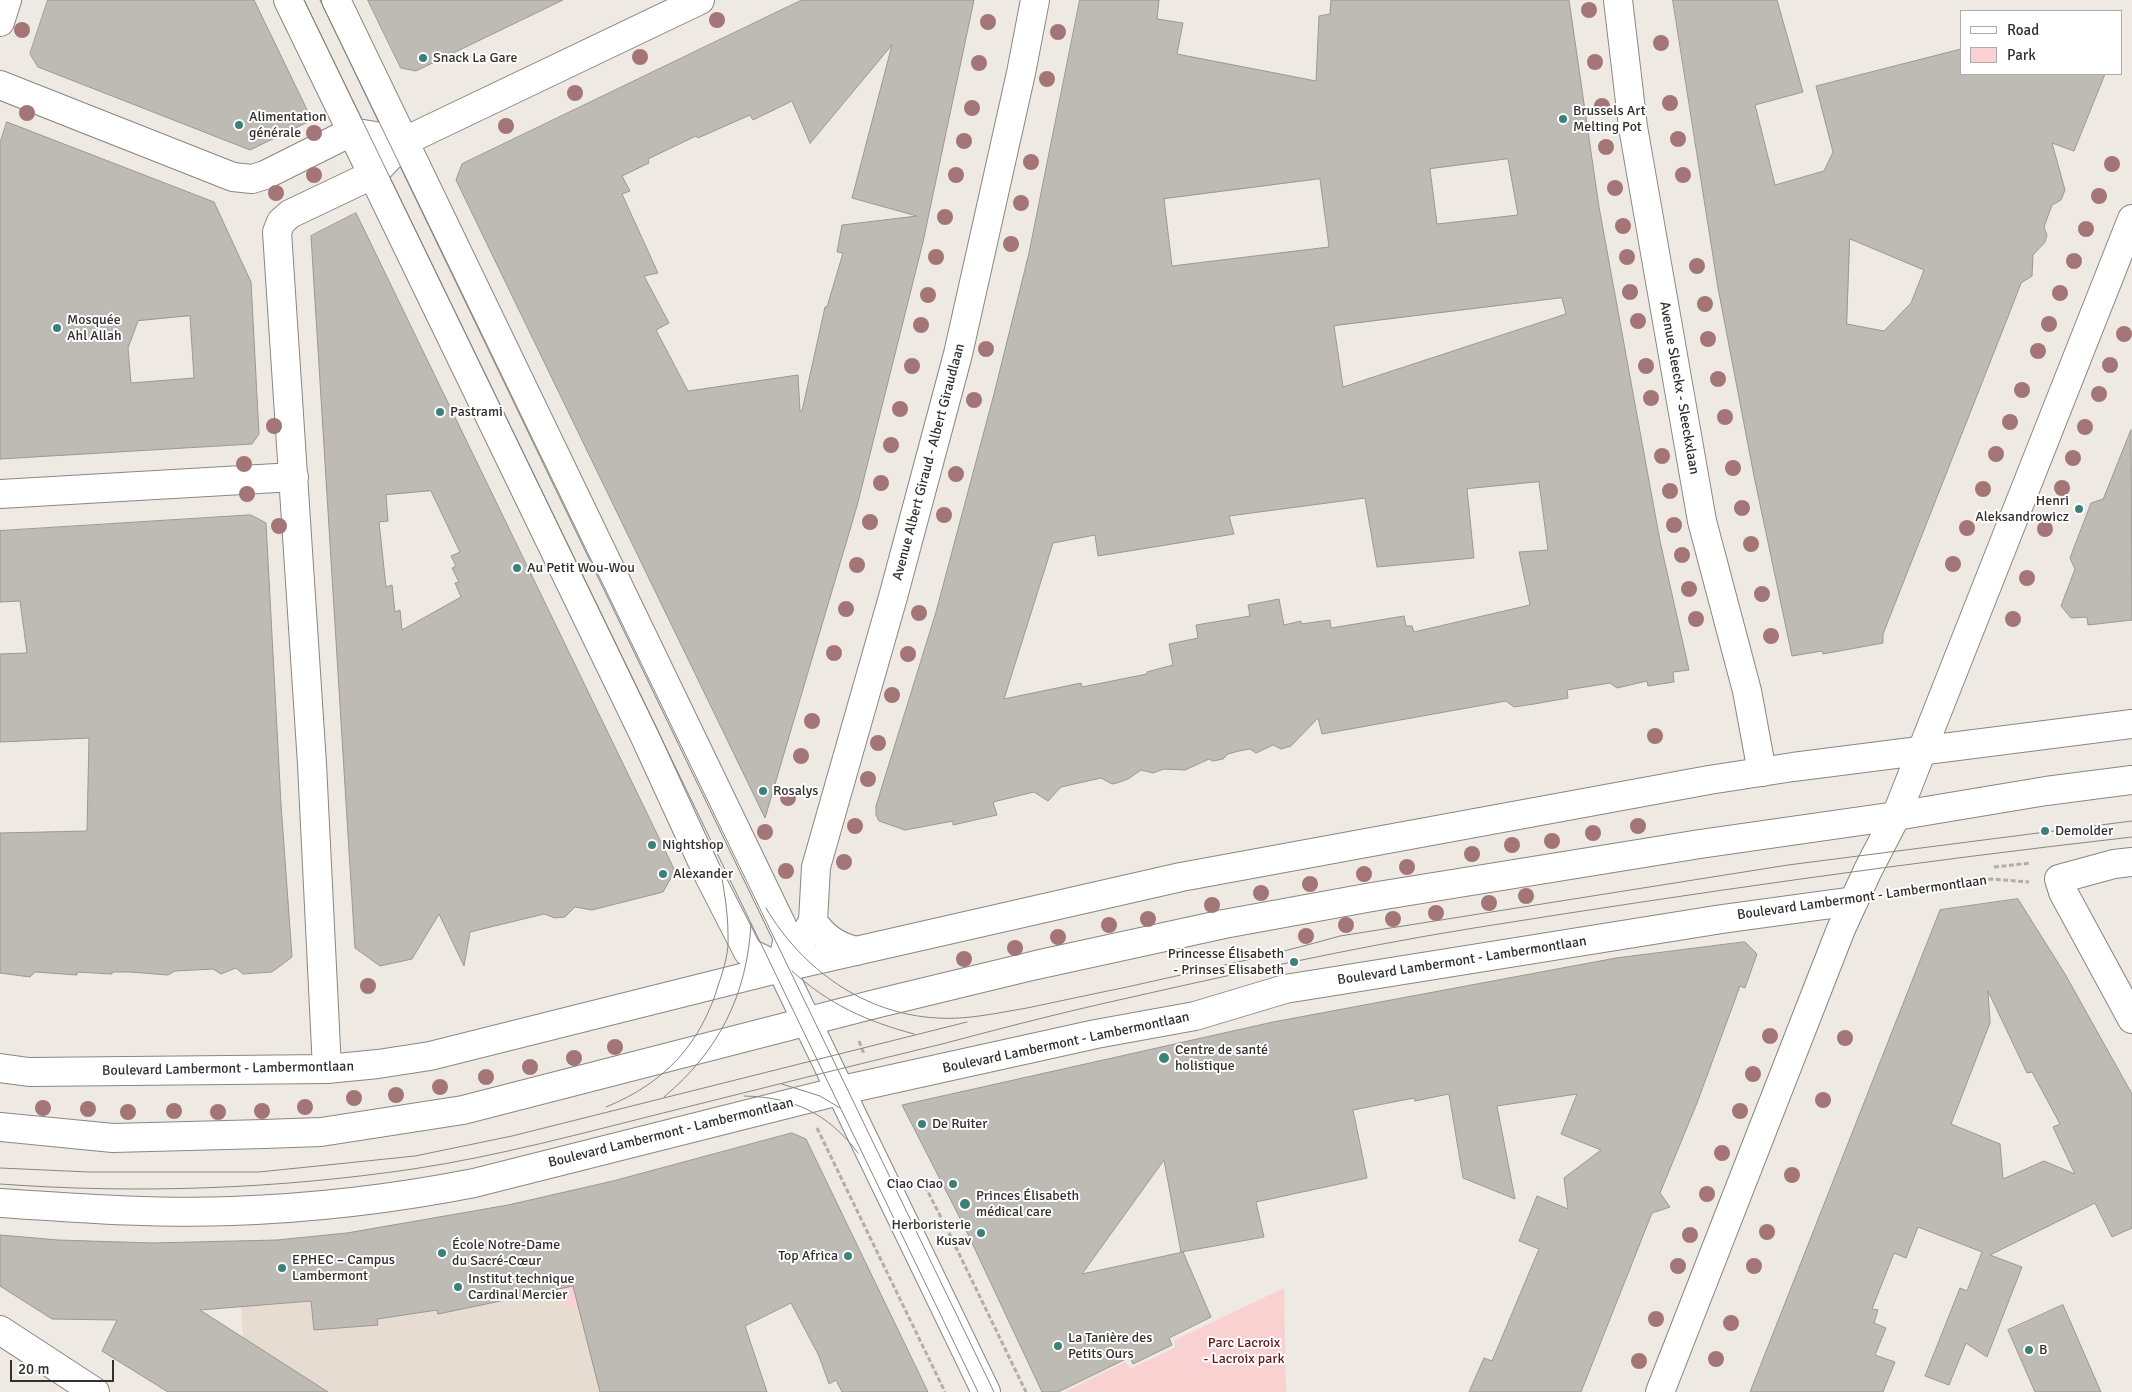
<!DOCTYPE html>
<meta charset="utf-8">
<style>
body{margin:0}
#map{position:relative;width:2132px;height:1392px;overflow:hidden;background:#eee9e3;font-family:Signika,sans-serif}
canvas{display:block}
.legend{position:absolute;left:1960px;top:10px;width:162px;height:65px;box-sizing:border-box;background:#fff;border:1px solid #adacab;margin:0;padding:6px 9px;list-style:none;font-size:15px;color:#32302e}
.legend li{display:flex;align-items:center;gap:10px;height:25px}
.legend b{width:25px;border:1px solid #adacab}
.scale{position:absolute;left:10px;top:1360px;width:104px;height:22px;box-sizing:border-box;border:2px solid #32302e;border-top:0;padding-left:6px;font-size:15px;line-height:18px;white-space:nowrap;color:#32302e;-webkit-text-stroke:4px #fff;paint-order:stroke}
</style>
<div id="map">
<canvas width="2132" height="1392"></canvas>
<ul class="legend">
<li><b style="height:6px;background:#fff"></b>Road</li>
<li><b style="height:14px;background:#f9d1d0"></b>Park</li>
</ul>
<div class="scale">20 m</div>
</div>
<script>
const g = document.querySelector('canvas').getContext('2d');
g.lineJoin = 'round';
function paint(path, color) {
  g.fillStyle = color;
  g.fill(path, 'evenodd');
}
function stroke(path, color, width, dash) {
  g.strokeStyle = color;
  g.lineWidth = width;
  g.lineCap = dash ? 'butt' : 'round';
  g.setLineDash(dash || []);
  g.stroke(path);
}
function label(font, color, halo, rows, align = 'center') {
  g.font = font + ' Signika,sans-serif';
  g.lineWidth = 4;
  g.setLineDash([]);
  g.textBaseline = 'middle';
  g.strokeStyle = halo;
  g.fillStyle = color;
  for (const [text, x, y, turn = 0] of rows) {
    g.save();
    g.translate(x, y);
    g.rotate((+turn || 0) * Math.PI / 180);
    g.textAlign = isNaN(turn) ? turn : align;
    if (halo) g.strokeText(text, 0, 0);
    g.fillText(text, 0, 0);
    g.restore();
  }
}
paint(new Path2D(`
 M411 1222 560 1274 567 1308 599 1301 733 1392H168L243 1343 241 1306 331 1299 314 1324V1330L357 1327 347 1233Z`), '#e7dcd2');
paint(new Path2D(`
 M560 1274 599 1301 567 1309Z
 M1284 1288 1286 1392H1065L1125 1362 1131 1368 1175 1348V1340Z`), '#f9d1d0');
const building = new Path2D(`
 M48 0H254L312 120 250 150 38 67 30 54Z
 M368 0H563L416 71 401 68Z
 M802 0H974L923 242 857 506 765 818 456 180 462 164ZM892 45 852 198 917 216 842 225 837 252 843 253 827 307H825L802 411H800L798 375 688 391 656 330 669 323 644 276 658 273 622 194 630 191 622 176 649 163 648 159 696 136 698 138 750 115 753 120 792 101 810 143Z
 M1080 0H1159L1157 19 1183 23 1177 54 1316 81 1319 16 1330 14 1331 0H1569L1599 207 1660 541 1689 670 1673 672 1674 682 1648 686 1647 681 1617 688 1610 683 1567 690 1568 698 1534 704 1514 707 1506 701 1322 734 1318 718 1291 746 1281 749 1273 745 1256 753 1250 749 1239 751 1228 754 1223 759 1213 761 1209 759 1185 770 1164 769 1153 773 1141 770 1128 779 1117 783 1112 784 1101 778 1061 787 1048 801 1034 792 993 802 997 815 953 825V821L905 830 879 821 876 815V806L936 612 994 394 1029 253ZM1508 159 1518 215 1437 224 1430 169ZM1320 179 1329 247 1172 266 1164 199ZM1562 298 1566 314 1343 387 1334 326ZM1539 482 1548 550 1519 552 1530 605 1414 632 1412 626H1406L1404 616 1331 628 1330 620 1301 624V621L1284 625 1279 599 1248 605 1250 616 1196 625 1198 638 1169 644 1173 665 1147 672V674L1082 687 1081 683 1004 699 1053 543 1095 535 1098 556 1234 534 1229 516 1365 498 1377 567 1474 558 1467 489Z
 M1673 0H1777L1803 92 1755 105 1775 185 1824 171 1833 152 1816 86 1961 49V74H2105L2074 151 2052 143 2065 190 2061 200 2052 205 2044 227 2047 235 2045 242 2033 255 2032 276 2021 283 2013 304 1883 634V643L1823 654 1822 651 1792 656 1754 476 1718 288ZM1850 239 1924 270 1911 303 1884 331 1847 324Z
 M7 122 214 202 251 282 259 434 252 444 0 459V143ZM190 316 194 378 131 383 128 348 138 321Z
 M356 213 675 871 663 892 592 910 575 907 565 917 555 918 544 914 470 932 464 966 439 914 412 959 380 966 355 948 311 236ZM431 491 460 552 451 556 456 566 452 568 459 582 455 583 461 597 402 630 400 610 395 612 392 585 386 587 379 522 388 521 386 495Z
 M2131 430 2132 620 2088 625 2087 617 2071 618 2061 606 2075 569 2070 558 2091 503 2103 499Z
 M251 515 266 523 281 804 292 957 272 972 243 974 236 968 221 974 213 969 175 971 168 975 130 972H112V974L77 972V975L35 972 30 977 0 973V833L87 831 89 738 0 742V654L27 653 20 601 0 602V531Z
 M2018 899 2065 974 2132 1094V1228L2112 1237 2095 1203 1990 1255 2022 1267 1987 1357 1966 1343 1949 1385 1925 1376 1960 1288 1967 1291 1982 1252 1918 1227 1906 1258 1894 1253 1872 1309 1878 1310 1874 1323 1886 1328 1875 1355 1895 1362 1883 1392H1750L1940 910ZM1988 991 2027 1073 2032 1072 2060 1124 2053 1127 2075 1174 2044 1161 2003 1179 2000 1144 1951 1124 1990 1023Z
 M1745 942 1757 954 1745 988 1740 986 1697 1103 1660 1193 1670 1207 1652 1213 1581 1392H1469L1484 1358 1492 1361 1539 1249 1519 1241 1537 1196 1568 1209 1564 1178 1601 1150 1561 1134 1577 1094 1497 1106 1515 1199 1463 1178 1449 1094 1415 1101 1414 1098 1353 1110 1367 1178 1256 1202 1264 1237 1181 1252 1164 1160 1082 1274 1183 1252 1211 1317 1169 1338 1172 1345 1133 1364 1130 1357 1058 1392H1042L965 1228 902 1105 1273 1022 1616 958Z
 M792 1133 806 1139 928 1392H842L836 1380 829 1384 819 1356 791 1303 745 1326 767 1392H600L573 1286 438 1314 437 1310 377 1319 378 1325 314 1330 311 1301 200 1310 328 1392H168L102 1351 117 1320 52 1319 0 1286V1235L58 1240 152 1243 277 1240 347 1233 508 1205 613 1181Z
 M2063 1305 2101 1392H2035L2008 1330Z`);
paint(building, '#bebbb5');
stroke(building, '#9a9892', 1);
const minor = new Path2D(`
 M288 0 644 735 706 870 748 952 781 968
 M336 0 788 938 781 968 986 1392
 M1618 0 1633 127 1702 521 1747 691 1762 772
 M0 22 7 0
 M0 85 233 177 252 179 265 175 351 132 405 141
 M0 494 294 477
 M2132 862 2114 864 2059 879 2063 892 2132 1019
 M813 921C824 938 837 946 856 951
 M785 963 800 944 813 921 816 867 893 597 958 354 1021 73 1035 0
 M327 1069 312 764 277 232 281 222 290 214 372 175 405 141 700 0
 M0 1203C77 1208 155 1214 232 1211 314 1208 393 1199 474 1183L847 1089 1096 1034 1195 1016 1285 989 1722 919 1854 901
 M0 1330 95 1392
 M1660 1392 1841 929 1868 870 1896 816 2132 219`);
const primary = new Path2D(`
 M0 1068 29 1072 327 1069 378 1064 430 1056 781 968 1181 877 1709 780 1793 767 2132 724
 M0 1127 113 1138 264 1134 321 1132 463 1110 875 1004 1036 965 1224 924 1372 897 1700 844 1896 816 2046 791 2132 780`);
stroke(minor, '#8b8681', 30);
stroke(primary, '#8b8681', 30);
stroke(new Path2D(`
 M1994 867 2031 863
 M1892 895 1941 886 1991 879 2029 882
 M859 1041 864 1054
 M817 1128 945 1392
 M925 1186 949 1233 1026 1392`), '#b1ada9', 3, [5, 2.5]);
stroke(minor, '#fff', 28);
stroke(primary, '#fff', 28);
stroke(new Path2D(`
 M304 0 978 1392
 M320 0 994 1392
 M766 908C802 969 864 1014 937 1018 967 1020 997 1013 1027 1008 1060 1001 1093 994 1127 987 1198 971 1270 956 1340 936L1788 865 2132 821
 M792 971C830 1005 866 1021 914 1034
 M782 1084 820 1096 840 1108
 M744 1096C793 1097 828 1113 858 1153
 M664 1097C719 1051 747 995 751 924
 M606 1107C665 1083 701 1044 719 983 724 968 729 952 728 935 728 912 724 890 720 867
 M0 1168 89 1172H259L415 1156 512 1136 967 1022
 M0 1184C137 1194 277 1189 413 1169 499 1156 583 1133 667 1112 759 1089 851 1066 942 1044 995 1030 1048 1016 1101 1004 1225 976 1349 948 1474 928 1693 893 1912 862 2132 837`), '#888581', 1);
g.fillStyle = '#a37577';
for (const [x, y] of [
 [1589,10],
 [717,20],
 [988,22],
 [22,30],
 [1058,32],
 [1661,43],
 [640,57],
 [1595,62],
 [979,63],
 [1047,79],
 [575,93],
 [1670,103],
 [1602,106],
 [972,108],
 [27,113],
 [506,126],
 [314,133],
 [1678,139],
 [964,141],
 [1606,147],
 [1031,162],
 [2112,164],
 [314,175],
 [956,175],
 [1683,175],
 [1615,188],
 [276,193],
 [2099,196],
 [1021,203],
 [945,217],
 [1623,226],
 [2086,229],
 [1011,244],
 [936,257],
 [1627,257],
 [2074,261],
 [1697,266],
 [1630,292],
 [2060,293],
 [928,295],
 [1705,304],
 [1638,321],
 [2049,324],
 [921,325],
 [2124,334],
 [1708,339],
 [986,349],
 [2038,351],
 [2110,365],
 [912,366],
 [1646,366],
 [1718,379],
 [2022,390],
 [2099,394],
 [1651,398],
 [974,400],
 [900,409],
 [1725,417],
 [2010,422],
 [274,426],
 [2085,427],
 [891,445],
 [1996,454],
 [1662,456],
 [2073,458],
 [244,464],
 [1733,468],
 [956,474],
 [881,483],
 [2062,488],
 [1983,489],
 [1670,491],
 [247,494],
 [1742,508],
 [944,515],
 [870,522],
 [1674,525],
 [279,526],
 [1967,528],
 [2045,529],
 [1751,544],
 [1682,555],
 [1953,564],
 [857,565],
 [2027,578],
 [1689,589],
 [1762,594],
 [846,609],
 [919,613],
 [1696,619],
 [2013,619],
 [1771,636],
 [834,653],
 [908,654],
 [892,695],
 [812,721],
 [1655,736],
 [878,743],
 [801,756],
 [868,779],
 [788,798],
 [855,826],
 [1638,826],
 [765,832],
 [1593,833],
 [1552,841],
 [1512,845],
 [1472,854],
 [844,862],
 [1407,867],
 [786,871],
 [1364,874],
 [1310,884],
 [1261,893],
 [1526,896],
 [1489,903],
 [1212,905],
 [1436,913],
 [1148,919],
 [1393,919],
 [1109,925],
 [1346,925],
 [1306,936],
 [1058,937],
 [1015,948],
 [964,959],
 [368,986],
 [1770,1036],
 [1845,1038],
 [615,1047],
 [574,1058],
 [530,1067],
 [1753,1074],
 [486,1077],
 [440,1087],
 [396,1095],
 [354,1098],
 [1823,1100],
 [305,1107],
 [43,1108],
 [88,1109],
 [174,1111],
 [262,1111],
 [1740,1111],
 [128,1112],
 [218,1112],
 [1722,1153],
 [1792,1175],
 [1707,1194],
 [1767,1232],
 [1690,1235],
 [1678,1266],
 [1754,1266],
 [1656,1319],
 [1731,1323],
 [1716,1359],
 [1639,1361]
]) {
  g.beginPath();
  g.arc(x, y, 8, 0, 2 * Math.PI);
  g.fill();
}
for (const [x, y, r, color] of [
 [423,58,5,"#3b8179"],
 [1563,119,5,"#3b8179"],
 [239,125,5,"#3b8179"],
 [57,328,5,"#3b8179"],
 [440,412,5,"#3b8179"],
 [2079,509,5,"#3b8179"],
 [517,568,5,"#3b8179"],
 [763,791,5,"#3b8179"],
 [2045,831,5,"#3b8179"],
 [652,845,5,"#3b8179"],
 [663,874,5,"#3b8179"],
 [1294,962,5,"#3b8179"],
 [1164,1058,6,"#3b8179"],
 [922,1124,5,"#3b8179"],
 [953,1184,5,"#3b8179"],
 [965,1204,6,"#3b8179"],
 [981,1233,5,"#3b8179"],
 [442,1253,5,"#3b8179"],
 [848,1256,5,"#3b8179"],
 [282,1268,5,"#3b8179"],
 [458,1287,5,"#3b8179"],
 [1058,1346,5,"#3b8179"],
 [2029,1350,5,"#3b8179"]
]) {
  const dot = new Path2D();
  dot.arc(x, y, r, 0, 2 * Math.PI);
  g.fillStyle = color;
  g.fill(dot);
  stroke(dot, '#fff', 2);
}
label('14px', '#32302e', '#fff', [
 ["Snack La Gare",433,58],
 ["Brussels Art",1573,111],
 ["Melting Pot",1573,127],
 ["Alimentation",249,117],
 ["générale",249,133],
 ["Mosquée",67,320],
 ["Ahl Allah",67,336],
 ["Pastrami",450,412],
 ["Henri",2069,501,"right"],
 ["Aleksandrowicz",2069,517,"right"],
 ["Au Petit Wou-Wou",527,568],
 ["Rosalys",773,791],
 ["Demolder",2055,831],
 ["Nightshop",662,845],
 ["Alexander",673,874],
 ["Princesse Élisabeth",1284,954,"right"],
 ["- Prinses Elisabeth",1284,970,"right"],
 ["Centre de santé",1175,1050],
 ["holistique",1175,1066],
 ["De Ruiter",932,1124],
 ["Ciao Ciao",943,1184,"right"],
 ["Princes Élisabeth",976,1196],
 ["médical care",976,1212],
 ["Herboristerie",971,1225,"right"],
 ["Kusav",971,1241,"right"],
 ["École Notre-Dame",452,1245],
 ["du Sacré-Cœur",452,1261],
 ["Top Africa",838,1256,"right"],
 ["EPHEC – Campus",292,1260],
 ["Lambermont",292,1276],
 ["Institut technique",468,1279],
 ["Cardinal Mercier",468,1295],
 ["La Tanière des",1068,1338],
 ["Petits Ours",1068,1354],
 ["B",2039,1350]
], 'left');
label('14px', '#32302e', '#fff', [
 ["Avenue Sleeckx - Sleeckxlaan",1679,388,80],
 ["Avenue Albert Giraud - Albert Giraudlaan",929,462,-75],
 ["Boulevard Lambermont - Lambermontlaan",1862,898,-8],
 ["Boulevard Lambermont - Lambermontlaan",1462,961,-9],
 ["Boulevard Lambermont - Lambermontlaan",1066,1043,-12],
 ["Boulevard Lambermont - Lambermontlaan",228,1069,-1],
 ["Boulevard Lambermont - Lambermontlaan",671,1133,-14]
]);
label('14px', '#65161e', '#fff', [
 ["Parc Lacroix",1244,1343],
 ["- Lacroix park",1244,1359]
]);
</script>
